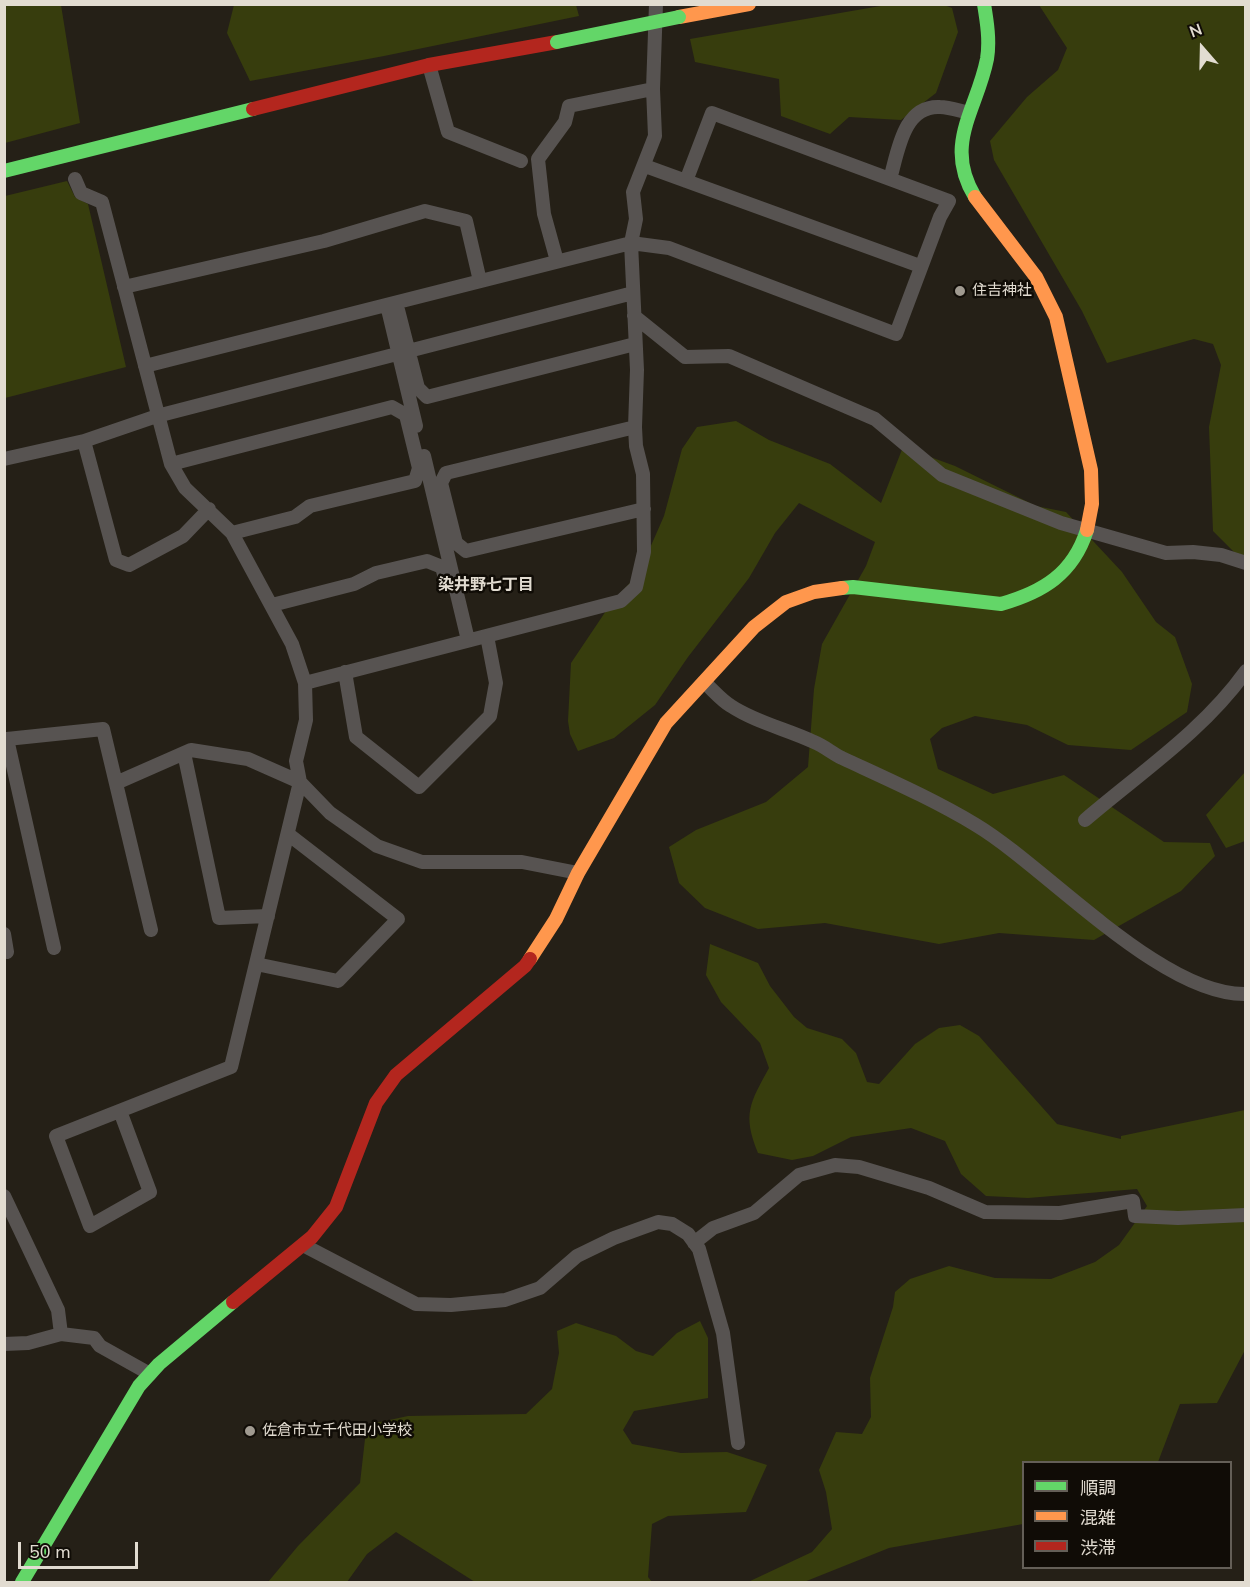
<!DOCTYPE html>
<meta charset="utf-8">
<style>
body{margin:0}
#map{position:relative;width:1250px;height:1587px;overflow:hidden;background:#252017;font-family:"Nunito Sans","Noto Sans JP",sans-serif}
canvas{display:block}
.frame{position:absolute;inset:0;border:6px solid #e2dcd1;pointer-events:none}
.legend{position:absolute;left:1022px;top:1461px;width:210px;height:108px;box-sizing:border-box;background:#100c06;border:2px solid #645f57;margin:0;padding:8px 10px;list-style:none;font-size:18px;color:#e2dcd1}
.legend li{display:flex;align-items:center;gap:12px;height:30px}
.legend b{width:30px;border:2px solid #645f57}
.north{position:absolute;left:1172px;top:18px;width:60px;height:60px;-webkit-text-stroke:4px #100c06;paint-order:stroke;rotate:340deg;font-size:16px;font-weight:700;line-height:24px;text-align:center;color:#e2dcd1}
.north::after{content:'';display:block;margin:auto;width:21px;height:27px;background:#e2dcd1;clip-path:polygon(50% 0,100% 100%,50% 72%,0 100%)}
.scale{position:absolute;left:18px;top:1542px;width:120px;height:27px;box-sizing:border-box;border:3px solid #e2dcd1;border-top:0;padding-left:8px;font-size:18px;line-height:21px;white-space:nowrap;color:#e2dcd1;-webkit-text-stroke:4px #100c06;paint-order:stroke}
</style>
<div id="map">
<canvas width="1250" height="1587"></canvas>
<div class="frame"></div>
<ul class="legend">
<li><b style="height:8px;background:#63d668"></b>順調</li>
<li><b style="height:8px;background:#ff974d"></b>混雑</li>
<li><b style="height:8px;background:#b3261e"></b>渋滞</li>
</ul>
<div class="north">N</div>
<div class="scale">50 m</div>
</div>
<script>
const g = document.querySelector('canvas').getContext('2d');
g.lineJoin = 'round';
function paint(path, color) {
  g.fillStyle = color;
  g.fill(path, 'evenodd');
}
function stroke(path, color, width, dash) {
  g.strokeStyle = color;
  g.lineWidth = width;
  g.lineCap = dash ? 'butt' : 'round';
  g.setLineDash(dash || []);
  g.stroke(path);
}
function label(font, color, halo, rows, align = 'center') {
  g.font = font + ' "Nunito Sans","Noto Sans JP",sans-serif';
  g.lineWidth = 5;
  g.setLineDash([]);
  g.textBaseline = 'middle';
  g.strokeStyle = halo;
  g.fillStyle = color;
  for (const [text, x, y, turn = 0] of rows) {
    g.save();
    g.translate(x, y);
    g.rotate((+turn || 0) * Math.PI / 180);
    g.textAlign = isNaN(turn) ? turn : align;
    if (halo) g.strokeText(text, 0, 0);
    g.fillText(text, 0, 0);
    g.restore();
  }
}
paint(new Path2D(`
 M5 4 61 5 80 123 5 143Z
 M892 4 944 5 952 8 958 32 936 93 901 120 849 117 830 134 781 116 779 79 695 62 690 39Z
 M576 5 579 16 384 56 250 81 227 33 234 5Z
 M1039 5H1245V563L1213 531 1209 427 1221 365 1213 344 1194 339 1107 363 1082 311 994 160 990 141 1027 97 1058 70 1067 48Z
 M67 181 75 197 88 204 126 367 5 398V196Z
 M736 421 769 440 830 464 881 503 903 447 955 466 1036 506 1066 512 1122 572 1156 622 1175 637 1192 684 1187 712 1131 750 1068 745 1027 725 975 716 942 728 930 739 938 769 993 794 1064 775 1164 842 1210 843 1215 856 1181 891 1094 940 999 933 939 944 825 923 758 929 705 908 679 883 669 847 696 830 766 802 808 767 814 689 822 644 866 566 875 542 799 503 775 533 749 578 688 657 655 705 614 738 578 751 570 734 568 721 571 663 612 602 639 573 664 516 682 449 697 427Z
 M1245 772V841L1226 848 1206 815Z
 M710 944 758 963 770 986 794 1017 807 1028 842 1039 856 1053 867 1082 879 1084 915 1044 939 1028 960 1025 979 1036 1057 1124 1121 1139V1136L1245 1110V1350L1217 1403 1180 1404 1158 1462H1024L1023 1524 889 1548 804 1582H748L812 1552 832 1529 826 1492 819 1470 836 1432 862 1434 871 1417 870 1378 893 1307 895 1292 910 1279 949 1266 995 1278 1051 1279 1095 1262 1119 1245 1147 1206 1137 1189 1028 1198 986 1196 961 1174 945 1141 911 1128 851 1137 813 1156 792 1160 758 1153C742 1114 750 1103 769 1068L760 1043 721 1002 706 975Z
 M700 1321 708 1338V1398L634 1411 623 1430 632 1444 681 1453 727 1452 767 1465 746 1512 668 1516 652 1524 648 1577 652 1582H475L396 1532 367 1554 347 1582H268L298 1546 360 1483 365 1439 371 1424 408 1416 526 1414 552 1389 559 1353 557 1331 576 1323 616 1336 636 1351 653 1356 677 1333Z`), '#373d0d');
stroke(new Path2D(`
 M429 65 448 132 521 161
 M645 166 920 266
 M75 179 81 193 102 202 171 464 185 488 232 533 292 644 305 683 306 720 296 761 300 782 330 813 377 846 422 862H522L578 873
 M890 179C898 152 903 105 940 107 949 107 960 111 969 113
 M557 261 544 214 538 159 565 122 569 106 653 89
 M124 287 324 241 425 211 466 221 480 281
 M387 305 416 426
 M398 310 418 388 427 397 635 344
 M634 316 685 357 729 356 875 419 942 475 1061 523 1166 553 1193 552 1221 555 1246 563
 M145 366 631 243 669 248 896 334 940 217 949 201 712 113 686 181
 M635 427 446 473 441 483 456 543 466 551 644 509
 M84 441 116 560 129 565 183 536 209 509
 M424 456 468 640
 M4 459 84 441 157 416 633 293
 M171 464 392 407 406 415 419 468 415 481 310 506 295 517 232 533
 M272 605 354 584 376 573 427 561 442 567 446 582
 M345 672 356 737 419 787 490 716 496 683 487 636
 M704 682C713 690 721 700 731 706 757 723 787 729 814 742 824 746 832 753 842 758 887 779 933 799 976 825 1046 867 1162 996 1246 994
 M305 683 621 601 636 587 644 552 643 474 636 446 635 427 637 370 631 243 636 219 633 192 655 136 653 89 656 4
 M184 753 219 918 268 916
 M116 783 191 750 248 759 300 782 231 1067 56 1136 90 1226 150 1192 120 1111
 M1085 820C1141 772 1203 731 1246 671
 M4 934 7 952
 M54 948 7 739 103 729 151 930
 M256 964 338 981 398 919 288 834
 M4 1196 58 1310 61 1334
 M694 1243 713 1228 754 1213 799 1175 835 1165 859 1167 929 1188 985 1212 1060 1213 1133 1201 1135 1216 1178 1218 1246 1215
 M303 1245 416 1304 451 1305 505 1300 540 1288 577 1256 614 1238 658 1222 672 1224 688 1234 699 1249 723 1333 738 1443
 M4 1344 28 1343 61 1334 94 1338 100 1346 150 1374`), '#575351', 14);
stroke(new Path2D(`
 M4 171 253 109
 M975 197C943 144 977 110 987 59 990 41 987 22 984 4
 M842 588 853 587 1001 604C1043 592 1073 574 1087 530
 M22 1582 139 1386 159 1364 233 1302`), '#63d668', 14);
stroke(new Path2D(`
 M679 17 749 4
 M975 197 1036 277 1056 317 1091 470 1092 504 1087 530
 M530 959 556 919 578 873 666 723 754 627 786 602 814 592 842 588`), '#ff974d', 14);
stroke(new Path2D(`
 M253 109 429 65 557 42
 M233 1302 312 1237 336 1207 376 1103 396 1075 525 966 530 959`), '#b3261e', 14);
stroke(new Path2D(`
 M557 42 679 17`), '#63d668', 14);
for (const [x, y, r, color] of [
 [960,291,6,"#a09a90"],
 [250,1431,6,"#a09a90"]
]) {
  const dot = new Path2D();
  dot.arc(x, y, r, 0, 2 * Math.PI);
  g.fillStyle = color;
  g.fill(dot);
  stroke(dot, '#100c06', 2);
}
label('15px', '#e2dcd1', '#100c06', [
 ["住吉神社",972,291],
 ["佐倉市立千代田小学校",262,1431]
], 'left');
label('bold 16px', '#e2dcd1', '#100c06', [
 ["染井野七丁目",486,586]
]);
</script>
